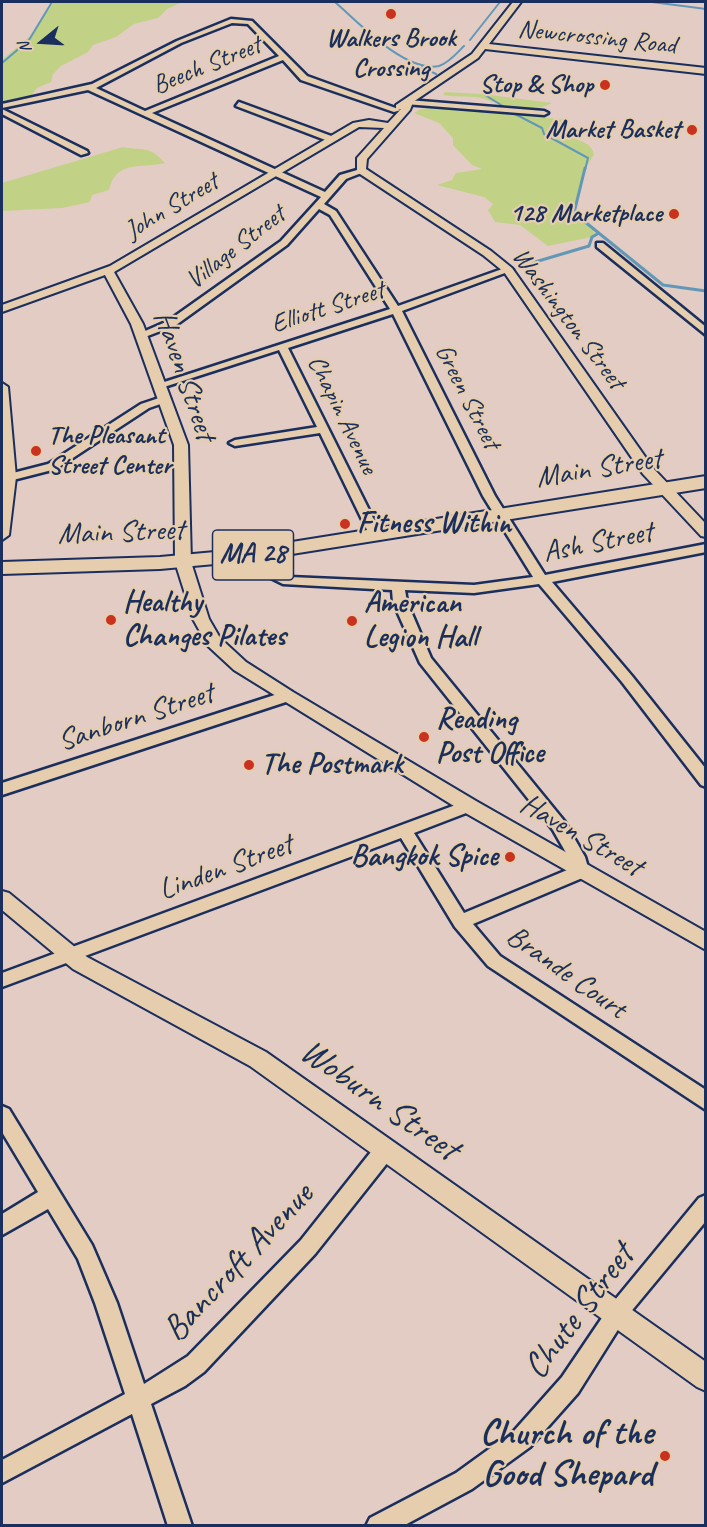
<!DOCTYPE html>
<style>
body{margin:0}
#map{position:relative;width:707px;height:1527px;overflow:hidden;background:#e3ccc4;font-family:Caveat,sans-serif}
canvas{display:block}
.frame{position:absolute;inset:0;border:3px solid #1b2f5e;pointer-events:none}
.north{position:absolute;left:12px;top:12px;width:60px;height:60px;-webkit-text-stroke:4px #e5cdad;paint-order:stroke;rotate:252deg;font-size:16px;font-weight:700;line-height:24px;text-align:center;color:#1b2f5e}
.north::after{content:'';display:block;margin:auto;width:21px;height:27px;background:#1b2f5e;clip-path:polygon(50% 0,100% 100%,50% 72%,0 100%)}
</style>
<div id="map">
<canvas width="707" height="1527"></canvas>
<div class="frame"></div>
<div class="north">N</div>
</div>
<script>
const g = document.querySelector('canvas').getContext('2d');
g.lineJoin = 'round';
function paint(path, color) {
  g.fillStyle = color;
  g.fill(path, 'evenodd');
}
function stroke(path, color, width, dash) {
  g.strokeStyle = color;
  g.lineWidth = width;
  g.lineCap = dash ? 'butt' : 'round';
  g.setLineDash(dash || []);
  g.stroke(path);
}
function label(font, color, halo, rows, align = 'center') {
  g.font = font + ' Caveat,sans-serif';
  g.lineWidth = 4.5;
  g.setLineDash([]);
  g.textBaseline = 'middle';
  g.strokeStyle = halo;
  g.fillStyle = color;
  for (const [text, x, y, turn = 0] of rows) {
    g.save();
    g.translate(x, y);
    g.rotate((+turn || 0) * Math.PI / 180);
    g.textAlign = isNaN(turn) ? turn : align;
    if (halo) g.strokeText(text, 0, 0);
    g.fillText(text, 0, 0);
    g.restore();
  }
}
paint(new Path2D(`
 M54 2H183L167 9 158 18 134 24 116 37 93 45 88 52 61 66 53 74 51 82 37 88 31 96 2 102V60L30 36Z
 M445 92 482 94 552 103C529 115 507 107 485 99 472 95 456 98 443 95Z
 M440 107 568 120 570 123 561 127V132C571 142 589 137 594 154L586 168 575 212 592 228 596 236 548 246 520 225 495 222 488 210 493 204 484 197 437 185 452 180 456 173 482 169 472 165 453 145V138L439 123 414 113 421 109Z
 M123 147C143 151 149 145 165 163 142 169 116 159 109 190L92 195 90 202 62 208 2 211V183Z`), '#c1d287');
stroke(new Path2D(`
 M335 2C358 22 405 73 439 66 449 63 457 53 464 46
 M652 2 706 9
 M470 40 500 2
 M2 63 29 40 52 2
 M422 67 436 74
 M485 95 506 108
 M515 114 542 128 544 134 588 158 585 170`), '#6298b7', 2);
stroke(new Path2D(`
 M585 168 574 213 663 285 706 291
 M526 268 535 262 589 246 592 237 599 233`), '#6298b7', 3);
const minor = new Path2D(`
 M231 19 252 21 307 76 401 110 394 112 301 80 283 60 152 113 325 192 340 175 364 168V172L346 179 324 204 336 211 398 306 505 268 513 270 402 311 495 496 545 575 706 544V552L552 582 632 676 706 769V787L701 785 622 682 539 584 474 593 405 590 407 602 431 658 565 822 585 857 589 871 587 876 473 924 500 956 706 1090V1110L488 966 455 927 401 838 2 987V973L469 800 474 802 477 806 474 810 414 833 464 913 572 868 569 858 553 830 420 663 393 602 392 590 283 584 267 576 256 553 262 549 266 550 277 570 290 577 474 585 533 577 483 496 393 314 288 348 382 536 380 539H372L370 536 320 433 235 446 229 443 235 440 317 427 279 350 164 387 155 385 390 309 330 215 319 209 287 245 176 325 145 337 136 335 168 321 281 241 321 197 88 90 2 108V104L92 84 177 41ZM232 23 248 24 279 56 145 111 96 88 181 43Z
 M408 100 544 111 548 113 544 115 405 104Z
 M239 102 334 137 335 139 328 141 236 106Z
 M2 109 87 151 88 153 81 155 2 114Z
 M597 243H603L706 327V335L597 247Z
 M165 396 170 399 169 401 149 408 56 469 9 481 3 477 5 475 48 464 141 404Z
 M287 691 292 692 294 696 292 700 2 795V783Z
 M2 1106 9 1109 92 1245 117 1303 144 1384 188 1356 301 1240 378 1143 385 1141 392 1143 395 1150 392 1157 315 1254 204 1372 185 1386 151 1404 192 1526H168L132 1414 2 1483V1460L125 1394 95 1303 78 1259 48 1209 2 1235V1214L38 1192 2 1132Z
 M706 1195V1221L624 1320 578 1393 530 1447 472 1489 403 1526H366L370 1518 456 1473 514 1431 562 1377 610 1306 699 1198Z`);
const tertiary = new Path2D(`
 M513 2H521L489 44 706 68V74L485 49 478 58 413 102 410 110 367 159 366 169 491 251 512 268 653 468 706 524V537L701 536 643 474 504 272 483 255 357 172V158L384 128 359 127 114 272 143 324 188 445 191 562 209 619 220 638 246 662 293 692 476 801 706 932V950L462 811 234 670 208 646 193 619 175 562 174 445 131 324 105 275 2 312V305L110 266 353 123 369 120 388 123 401 109H396V105L472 54Z
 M2 383 8 387 16 477 9 535 2 540Z
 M2 891 9 893 87 957 266 1052 706 1362V1391L697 1387 250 1066 73 969 2 910Z`);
const primary = new Path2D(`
 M706 476V488L248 561 160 569 2 574V562L160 557 248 549Z`);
stroke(minor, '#1b2f5e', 5);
stroke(tertiary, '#1b2f5e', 4);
stroke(primary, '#1b2f5e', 4);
paint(minor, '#e5cdad');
paint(tertiary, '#e5cdad');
paint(primary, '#e5cdad');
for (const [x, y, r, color] of [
 [391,14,6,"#c8321e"],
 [605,85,6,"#c8321e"],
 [692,130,6,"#c8321e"],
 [674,214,6,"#c8321e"],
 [36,451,6,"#c8321e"],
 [345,524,6,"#c8321e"],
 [111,620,6,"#c8321e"],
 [352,621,6,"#c8321e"],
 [424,737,6,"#c8321e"],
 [249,765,6,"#c8321e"],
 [510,857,6,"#c8321e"],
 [665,1456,6,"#c8321e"]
]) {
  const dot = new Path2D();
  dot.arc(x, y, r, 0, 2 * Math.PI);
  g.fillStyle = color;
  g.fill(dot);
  stroke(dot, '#e5cdad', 2);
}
label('26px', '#1b2f5e', '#e5cdad', [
 ["Newcrossing Road",597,38,6],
 ["Beech Street",207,66,-22],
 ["John Street",172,207,-31],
 ["Village Street",236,248,-38],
 ["Elliott Street",328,308,-18],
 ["Washington Street",568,319,53],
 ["Green Street",467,397,63],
 ["Chapin Avenue",342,415,64]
]);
label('bold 26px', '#1b2f5e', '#e5cdad', [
 ["Walkers Brook",391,39,"center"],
 ["Crossing",391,69,"center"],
 ["Stop & Shop",593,85],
 ["Market Basket",680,130],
 ["128 Marketplace",662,214],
 ["The Pleasant",48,436,"left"],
 ["Street Center",48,466,"left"]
], 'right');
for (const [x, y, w] of [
 [253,555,81]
]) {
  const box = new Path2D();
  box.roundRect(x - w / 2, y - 25, w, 50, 4.5);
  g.fillStyle = '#e5cdad';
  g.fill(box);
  stroke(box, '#1b2f5e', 1.5);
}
label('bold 28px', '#1b2f5e', null, [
 ["MA 28",253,555]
]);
label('30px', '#1b2f5e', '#e5cdad', [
 ["Haven Street",184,376,71],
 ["Main Street",599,469,-9],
 ["Main Street",121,533,-2],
 ["Ash Street",598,543,-11],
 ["Sanborn Street",136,718,-18],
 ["Haven Street",581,836,30],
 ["Linden Street",226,868,-20],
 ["Brande Court",566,973,35]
]);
label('bold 30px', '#1b2f5e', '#e5cdad', [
 ["Fitness Within",357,524],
 ["Healthy",123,603],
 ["Changes Pilates",123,637],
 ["American",364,604],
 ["Legion Hall",364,638],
 ["Reading",436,720],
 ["Post Office",436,754],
 ["The Postmark",261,765],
 ["Bangkok Spice",498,857,"right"]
], 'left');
label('36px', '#1b2f5e', '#e5cdad', [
 ["Woburn Street",379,1101,35],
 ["Bancroft Avenue",239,1263,-47],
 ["Chute Street",580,1312,-53]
]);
label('bold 36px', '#1b2f5e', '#e5cdad', [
 ["Church of the",653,1435],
 ["Good Shepard",653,1476]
], 'right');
</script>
